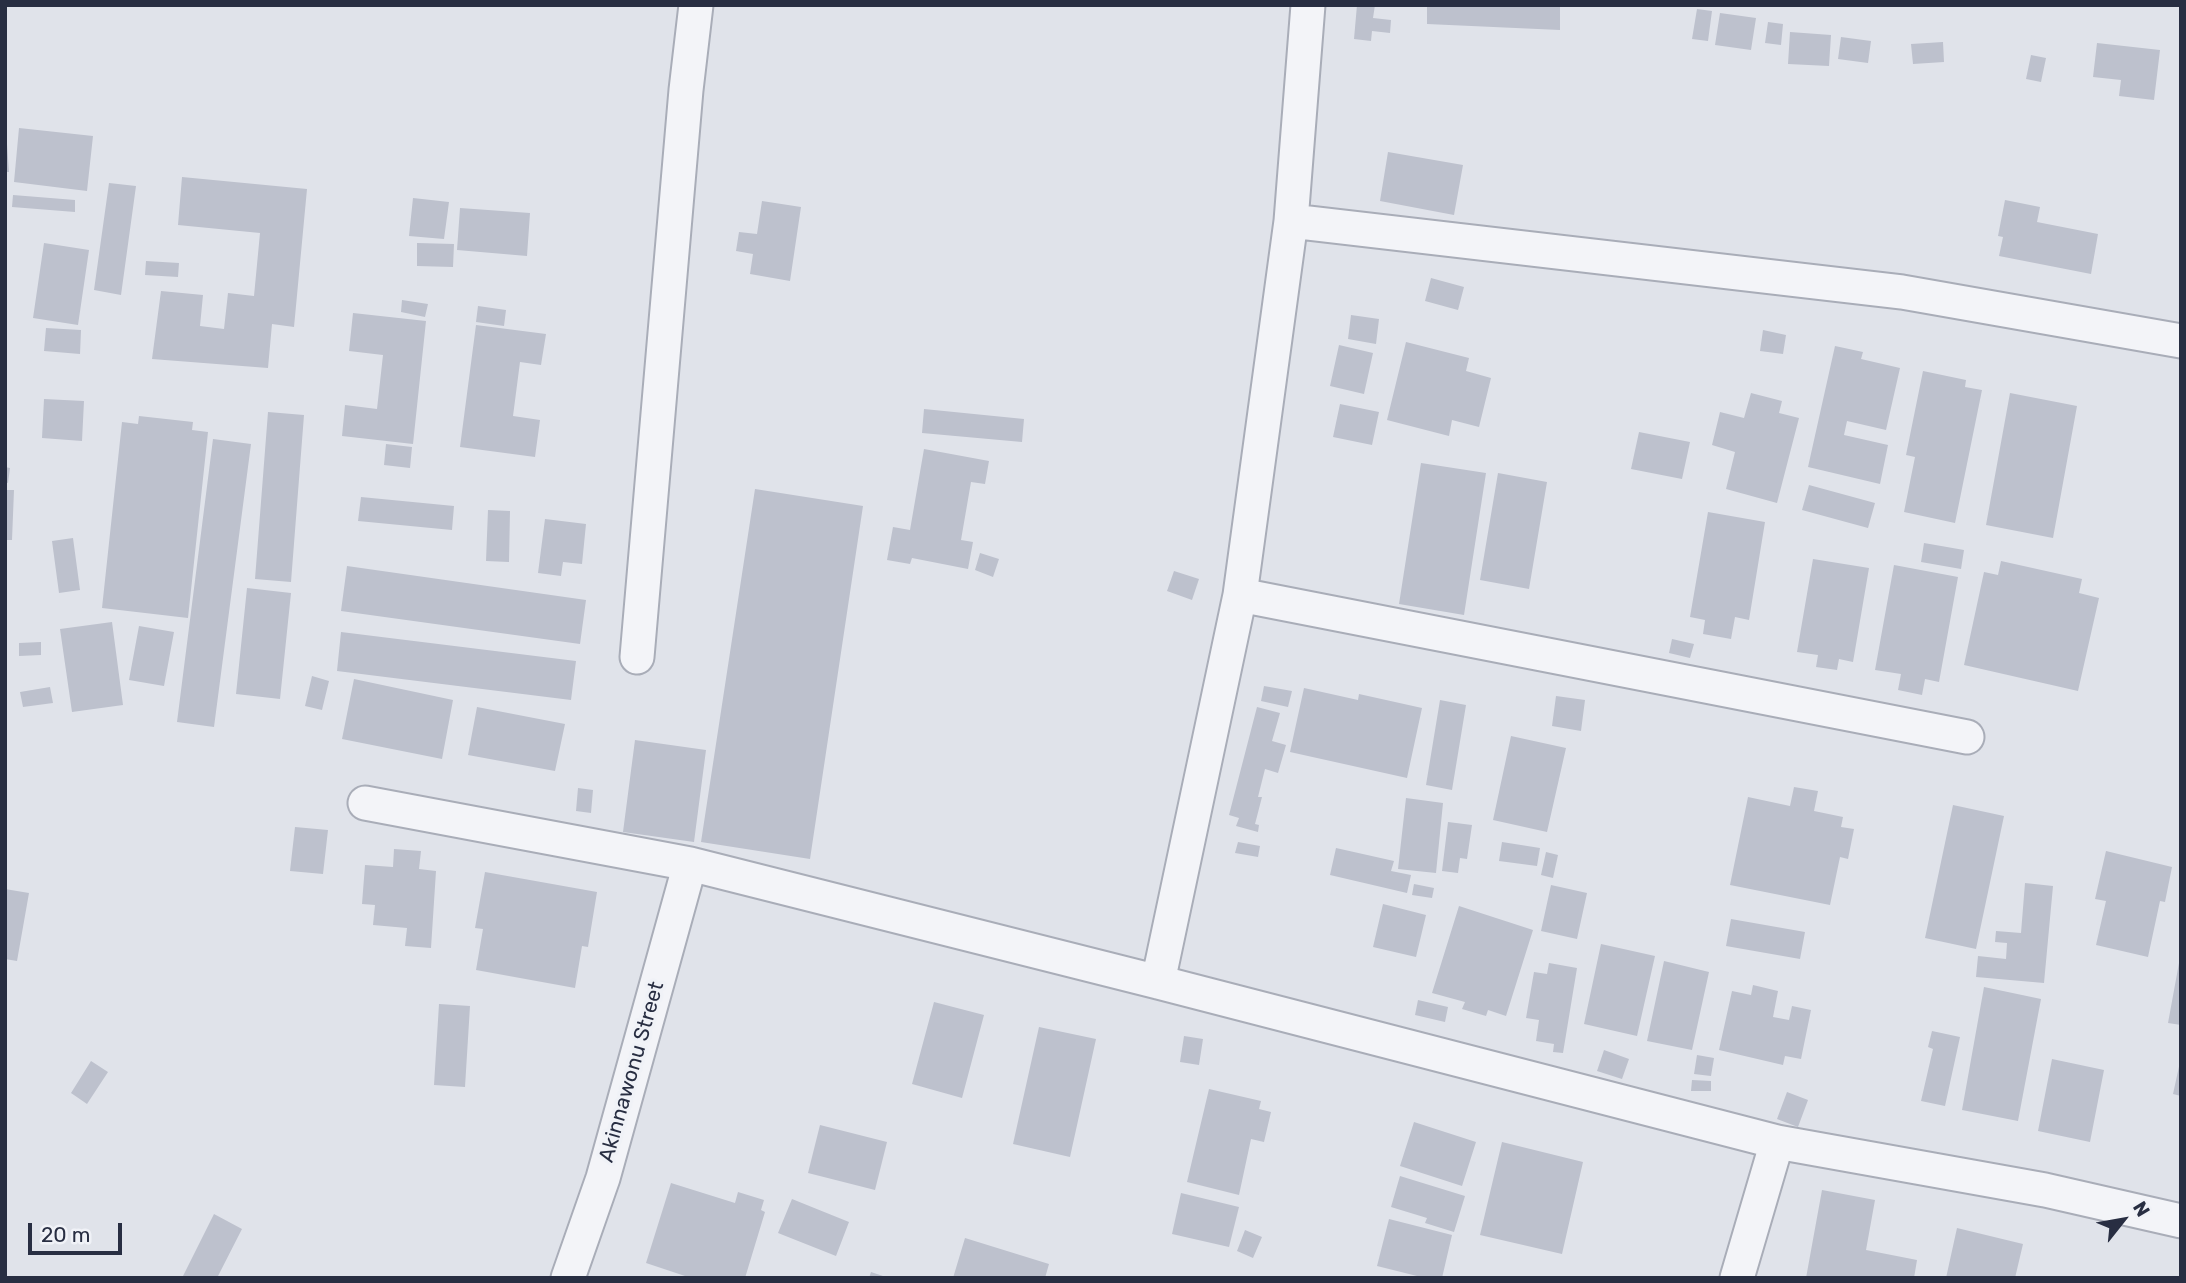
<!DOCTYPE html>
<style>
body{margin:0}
#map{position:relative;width:2186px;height:1283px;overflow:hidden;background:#e0e3ea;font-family:Rubik,sans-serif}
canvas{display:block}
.frame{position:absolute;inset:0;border:7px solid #282e42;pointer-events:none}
.north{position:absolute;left:2088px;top:1185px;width:70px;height:70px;-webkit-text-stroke:5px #f0f2f7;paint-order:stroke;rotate:59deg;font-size:19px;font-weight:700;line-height:28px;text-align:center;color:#282e42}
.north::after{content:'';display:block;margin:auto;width:24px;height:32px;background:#282e42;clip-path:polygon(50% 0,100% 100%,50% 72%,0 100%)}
.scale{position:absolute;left:28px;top:1223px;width:94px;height:32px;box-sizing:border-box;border:4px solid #282e42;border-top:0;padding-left:9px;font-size:21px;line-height:24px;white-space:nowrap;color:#282e42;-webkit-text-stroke:5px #f0f2f7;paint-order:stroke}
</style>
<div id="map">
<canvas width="2186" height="1283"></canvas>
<div class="frame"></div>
<div class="north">N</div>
<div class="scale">20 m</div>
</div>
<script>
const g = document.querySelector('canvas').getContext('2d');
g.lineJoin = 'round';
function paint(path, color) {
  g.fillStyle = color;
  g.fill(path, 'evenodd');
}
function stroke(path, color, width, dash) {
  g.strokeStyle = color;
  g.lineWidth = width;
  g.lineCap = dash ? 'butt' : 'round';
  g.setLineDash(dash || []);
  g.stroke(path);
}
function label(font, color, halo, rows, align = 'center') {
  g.font = font + ' Rubik,sans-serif';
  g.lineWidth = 7;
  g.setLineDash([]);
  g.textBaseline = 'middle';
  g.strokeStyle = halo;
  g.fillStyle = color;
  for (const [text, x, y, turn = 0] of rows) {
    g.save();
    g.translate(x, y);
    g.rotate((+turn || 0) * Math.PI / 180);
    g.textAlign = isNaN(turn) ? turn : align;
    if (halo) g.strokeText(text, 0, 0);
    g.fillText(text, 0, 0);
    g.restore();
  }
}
paint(new Path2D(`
 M1357 5H1375L1373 18 1391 20 1390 33 1372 31 1371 41 1354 39Z
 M1427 5H1560V30L1427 24Z
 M1697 9 1712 11 1708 41 1692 39Z
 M1720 13 1756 18 1751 50 1715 45Z
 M1768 22 1783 24 1781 45 1765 43Z
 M1790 32 1831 35 1829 66 1788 64Z
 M1841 37 1871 41 1868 63 1838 59Z
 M1943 42 1944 62 1913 64 1911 44Z
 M2097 43 2160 50 2154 100 2119 96 2121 80 2093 77Z
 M2031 55 2046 58 2041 82 2026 79Z
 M19 128 93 136 87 191 14 182Z
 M5 144H7L9 172H5Z
 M1388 152 1463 165 1454 215 1380 201Z
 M182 177 307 189 294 327 272 324 268 368 152 359 161 291 203 295 200 326 224 329 228 293 254 296 260 233 178 225Z
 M109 183 136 186 121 295 94 290Z
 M13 195 75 200V212L12 207Z
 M413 198 449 202 444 239 409 236Z
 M2005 200 2040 207 2037 222 2098 234 2091 274 1999 256 2003 237 1998 236Z
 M762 201 801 207 790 281 750 274 753 254 736 251 739 232 757 234Z
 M460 208 530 213 527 256 457 250Z
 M44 243 89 250 78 325 33 318Z
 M417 243 454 244 453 267 417 266Z
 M146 261 179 263 178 277 145 275Z
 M1431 278 1464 287 1458 310 1425 301Z
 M402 300 428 304 425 317 401 312Z
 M478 306 506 310 504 326 476 322Z
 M353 313 426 321 413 444 342 436 345 405 377 409 383 355 349 351Z
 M1351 315 1379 319 1376 344 1348 339Z
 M476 325 546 334 541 365 520 362 513 416 540 420 535 457 460 447Z
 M46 328 81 330 80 354 44 351Z
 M1763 330 1786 335 1783 354 1760 351Z
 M1406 342 1469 358 1466 371 1491 378 1479 427 1452 420 1449 436 1387 420Z
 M1339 345 1373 353 1364 394 1330 386Z
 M1835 346 1863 352 1861 359 1900 368 1886 430 1847 421 1844 435 1888 445 1880 484 1808 467Z
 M1923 371 1966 380 1965 387 1982 390 1955 523 1904 512 1915 457 1906 455Z
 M1751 393 1782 401 1779 413 1799 418 1777 503 1726 489 1735 452 1712 445 1720 412 1744 418Z
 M2010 393 2077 406 2053 538 1986 525Z
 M44 399 84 401 82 441 42 438Z
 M1340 404 1379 412 1372 445 1333 437Z
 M924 409 1024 419 1022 442 922 433Z
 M268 412 304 415 291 582 255 579Z
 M139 416 193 422 192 430 208 432 188 618 102 608 122 422 138 424Z
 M1639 432 1690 442 1682 479 1631 469Z
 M213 439 251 444 214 727 177 722Z
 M386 444 412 447 410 468 384 465Z
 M924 449 989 461 985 484 971 482 961 540 973 542 968 569 912 558 910 564 887 560 893 527 910 530Z
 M1421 463 1486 473 1464 615 1399 604Z
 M5 467 10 468 8 483 5 482Z
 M1498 473 1547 482 1529 589 1480 580Z
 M1809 485 1875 503 1868 528 1802 510Z
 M755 489 863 506 810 859 701 842Z
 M5 490H14L12 540H5Z
 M361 497 454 506 452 530 358 521Z
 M488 510 510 511 509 562 486 561Z
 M1708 512 1765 522 1749 620 1735 617 1731 639 1703 634 1705 620 1690 617Z
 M545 519 586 524 582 564 563 562 561 576 538 573Z
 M73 538 80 590 59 593 52 541Z
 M1924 543 1964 550 1961 569 1921 562Z
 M980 553 999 559 993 577 975 570Z
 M1813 559 1869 568 1853 662 1839 659 1837 670 1816 667 1818 655 1797 652Z
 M2001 561 2082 579 2079 593 2099 598 2078 691 1964 665 1984 572 1998 575Z
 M1894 565 1958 577 1939 682 1925 679 1922 695 1898 690 1901 674 1875 670Z
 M347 566 586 600 580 644 341 611Z
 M1174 571 1199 579 1192 600 1167 591Z
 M247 588 291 593 280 699 236 694Z
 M112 622 123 705 72 712 60 629Z
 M139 626 174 632 164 686 129 680Z
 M341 632 576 661 571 700 337 671Z
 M1672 639 1694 644 1690 658 1669 653Z
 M41 642V655L19 656V643Z
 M312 676 329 681 322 710 305 706Z
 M354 679 453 700 442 759 342 739Z
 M1264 686 1292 691 1288 707 1261 701Z
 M50 687 53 703 23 707 20 692Z
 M1304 688 1358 700 1359 694 1422 708 1407 778 1290 752Z
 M1556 696 1585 700 1581 731 1552 726Z
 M1440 700 1466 705 1452 790 1426 785Z
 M477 707 565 724 555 771 468 755Z
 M1257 707 1280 713 1272 741 1286 745 1278 773 1265 769 1258 797H1262L1255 824 1259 825 1258 832 1236 826 1239 818 1229 815Z
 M1511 736 1566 748 1547 832 1493 820Z
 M635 740 706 750 694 842 623 832Z
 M1794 787 1818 791 1814 811 1843 817 1841 827 1854 829 1848 859 1840 857 1830 905 1730 885 1748 797 1790 806Z
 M578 788 593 790 591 813 576 811Z
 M1406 798 1443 803 1436 873 1398 869Z
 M1953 805 2004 816 1976 949 1925 938Z
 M1448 822 1472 825 1467 859 1460 858 1458 873 1442 871Z
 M295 827 328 830 323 874 290 871Z
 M1238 842 1260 846 1258 857 1235 853Z
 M1502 842 1540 848 1537 866 1499 861Z
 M1336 848 1394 861 1391 871 1411 875 1407 893 1330 875Z
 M394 849 421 851 419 869 436 871 431 948 405 946 407 928 373 925 375 905 362 904 365 865 393 867Z
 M2106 851 2172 867 2165 902 2160 901 2148 957 2096 945 2106 901 2095 899Z
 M1546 852 1558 855 1553 878 1541 875Z
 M485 872 597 892 588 947 582 946 575 988 476 970 483 929 475 928Z
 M2025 883 2053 886 2044 983 1976 977 1978 956 2006 959 2007 943 1995 942 1996 931 2021 933Z
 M1414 884 1434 888 1432 898 1412 895Z
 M1551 885 1587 893 1577 939 1541 931Z
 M5 889 29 893 17 961 5 959Z
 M1383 904 1426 915 1416 957 1373 947Z
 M1459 906 1533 930 1506 1016 1488 1010 1486 1016 1462 1009 1465 1002 1432 993Z
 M1731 919 1805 932 1800 959 1726 946Z
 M1601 944 1655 956 1637 1036 1584 1024Z
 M1664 961 1709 972 1692 1050 1647 1041Z
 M1549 963 1577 968 1563 1053 1553 1052 1554 1044 1536 1041 1539 1020 1526 1018 1534 972 1547 974Z
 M2179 963H2181V1025L2168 1023Z
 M1753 985 1778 991 1773 1017 1789 1020 1792 1006 1811 1010 1801 1059 1785 1056 1783 1065 1719 1050 1732 991 1751 995Z
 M1984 987 2041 999 2018 1121 1962 1110Z
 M1418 1000 1448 1007 1445 1022 1415 1015Z
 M934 1002 984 1015 962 1098 912 1084Z
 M439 1004 470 1006 465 1087 434 1085Z
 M1039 1027 1096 1039 1070 1157 1013 1144Z
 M1932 1031 1960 1037 1945 1106 1921 1101 1933 1049 1928 1047Z
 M1184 1036 1203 1039 1199 1065 1180 1062Z
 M1604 1050 1629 1059 1622 1079 1597 1071Z
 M1697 1055 1714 1058 1711 1076 1694 1074Z
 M2052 1059 2104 1070 2090 1142 2038 1131Z
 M91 1061 108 1072 87 1104 71 1093Z
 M2180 1062H2181V1096L2173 1094Z
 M1692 1080 1711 1081V1091H1691Z
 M1209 1089 1261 1101 1259 1109 1271 1112 1264 1142 1251 1139 1239 1195 1187 1182Z
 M1787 1092 1808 1100 1798 1127 1777 1119Z
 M1414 1122 1476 1142 1462 1186 1400 1166Z
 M820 1125 887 1142 875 1190 808 1173Z
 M1502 1142 1583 1162 1562 1254 1480 1235Z
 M1400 1176 1465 1196 1454 1232 1425 1223 1427 1218 1391 1207Z
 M671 1183 735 1203 738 1192 764 1200 761 1210 765 1212 745 1278H691L646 1263Z
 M1822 1190 1875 1200 1866 1250 1917 1260 1914 1278H1806Z
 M1181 1193 1239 1207 1229 1247 1172 1234Z
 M792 1199 849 1222 836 1256 778 1233Z
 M214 1214 242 1229 217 1278H182Z
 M1389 1219 1452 1235 1442 1278H1425L1377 1266Z
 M1957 1228 2023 1244 2015 1278H1946Z
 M1245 1230 1262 1237 1253 1258 1237 1251Z
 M965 1238 1049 1264 1045 1278H953Z
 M871 1272 886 1277V1278H869Z`), '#bdc1cd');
const minor = new Path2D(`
 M1291 221 1902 292 2181 341
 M1240 595 1967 737
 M637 657 686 90 696 5
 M365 803 690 864 1158 982 1777 1142 2045 1190 2181 1221
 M1158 982 1240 595 1291 221 1308 5
 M568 1278 603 1178 690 864
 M1737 1278 1777 1142`);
stroke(minor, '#a9adb8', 37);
stroke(minor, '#f3f4f8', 33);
label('21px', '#282e42', '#f0f2f7', [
 ["Akinnawonu Street",632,1072,-74]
]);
</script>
